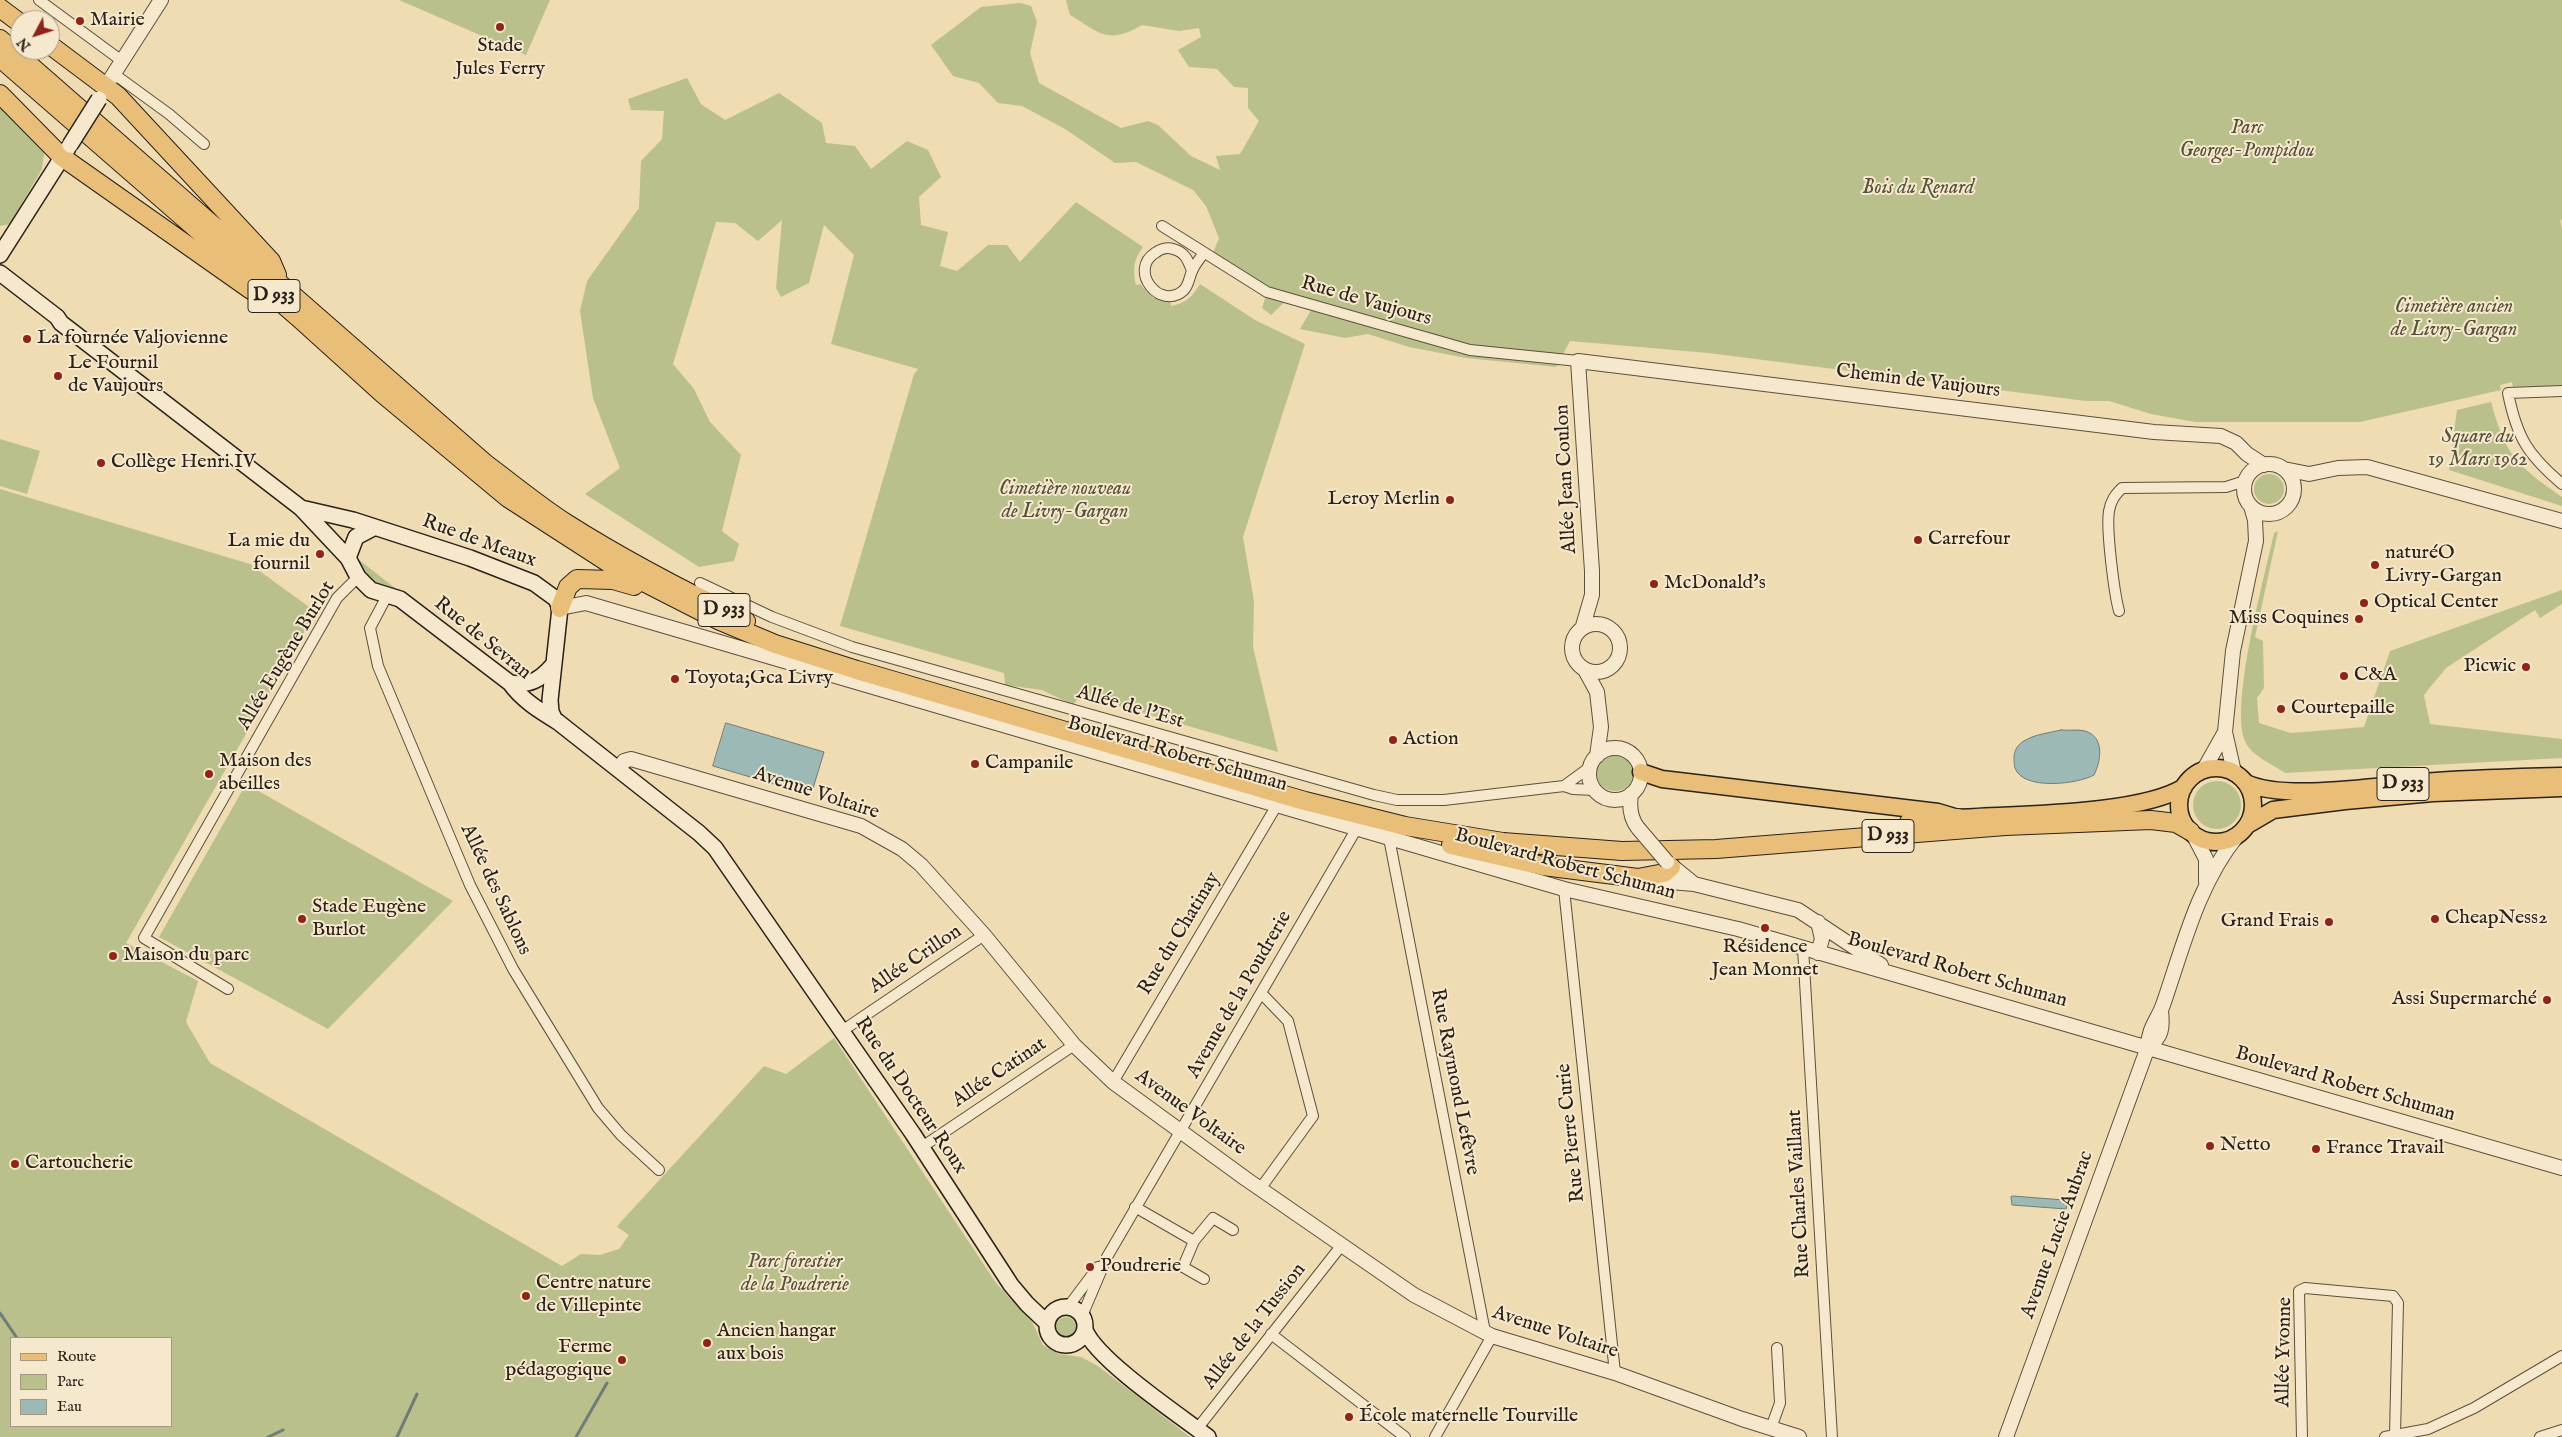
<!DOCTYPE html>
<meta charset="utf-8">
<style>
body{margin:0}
#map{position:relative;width:2562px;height:1437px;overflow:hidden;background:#efdcb2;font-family:"IM FELL English",serif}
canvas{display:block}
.legend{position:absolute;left:10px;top:1337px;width:162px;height:90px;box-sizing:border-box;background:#f5e8cd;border:1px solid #a49885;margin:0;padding:6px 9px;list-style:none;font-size:15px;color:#2b2118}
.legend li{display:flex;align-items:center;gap:10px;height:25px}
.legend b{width:25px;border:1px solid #a49885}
.north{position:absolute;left:10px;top:10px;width:50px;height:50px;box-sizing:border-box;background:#f5e8cd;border:1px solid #a49885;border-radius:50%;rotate:230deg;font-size:14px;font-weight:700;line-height:20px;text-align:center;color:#2b2118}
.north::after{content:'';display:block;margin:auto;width:18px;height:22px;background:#8f2418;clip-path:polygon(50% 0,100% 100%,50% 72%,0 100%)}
</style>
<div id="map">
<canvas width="2562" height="1437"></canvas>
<ul class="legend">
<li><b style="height:6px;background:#e8be79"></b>Route</li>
<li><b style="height:14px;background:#bac08c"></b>Parc</li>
<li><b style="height:14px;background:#9db9b6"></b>Eau</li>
</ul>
<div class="north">N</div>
</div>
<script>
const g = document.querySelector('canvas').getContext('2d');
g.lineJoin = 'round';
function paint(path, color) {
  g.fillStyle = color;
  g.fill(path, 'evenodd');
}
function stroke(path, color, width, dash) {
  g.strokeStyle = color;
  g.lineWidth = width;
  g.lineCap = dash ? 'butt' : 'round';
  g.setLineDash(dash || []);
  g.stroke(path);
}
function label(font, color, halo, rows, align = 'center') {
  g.font = font + ' "IM FELL English",serif';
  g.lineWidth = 4;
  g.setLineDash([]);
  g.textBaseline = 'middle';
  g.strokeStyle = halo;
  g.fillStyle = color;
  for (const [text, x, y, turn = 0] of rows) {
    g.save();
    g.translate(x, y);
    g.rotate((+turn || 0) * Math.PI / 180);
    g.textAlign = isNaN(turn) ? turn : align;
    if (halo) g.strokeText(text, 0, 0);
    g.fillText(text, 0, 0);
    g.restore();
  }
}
paint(new Path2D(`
 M399 0H550L526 55Z
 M1066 0H2562V221L2560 219 2562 229V386L2513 387 2512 382 2500 385 2501 390 2360 422H2195L2151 414 2109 401H2086L1708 353 1570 341 1556 367 1466 358 1409 347 1368 334 1345 338 1300 329 1314 305 1289 298 1271 315 1262 308 1267 292 1211 258 1219 238 1206 206 1193 190 1136 162 1115 163 1065 129 1022 106 998 103 979 83 953 76 931 45 981 7 1020 3 1031 6 1037 22 1030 53 1039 83 1121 128 1148 121 1158 125 1191 156 1220 170 1216 156 1240 154 1259 121 1248 108V88L1234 87 1217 69 1189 67 1178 50 1201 37 1199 28 1179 31 1142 25C1108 45 1100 33 1070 15Z
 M687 78 701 104 725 120 779 93 822 123 826 143 855 146 871 169 907 141 928 150 941 177 919 197 921 225 948 232 940 266 957 271 988 245H1007L1020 262 1076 202 1143 247C1134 259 1132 270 1136 285L1140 284 1153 298 1170 300 1171 306C1186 303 1192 297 1200 284L1255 320 1305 344 1243 537 1254 601 1253 647 1278 752 1081 695 1073 705 1042 690 1005 685 1004 673 840 626 914 374 918 369 831 344 854 255 824 225 809 283 781 297 776 288 782 220 758 241 735 223 716 222 673 364 694 389 710 422 741 455 722 531 739 544 734 561 699 567 585 494 620 468 593 398 580 311 587 281 639 208 641 161 662 139 664 111 631 110 628 99Z
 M0 102 45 148 42 169 10 224 0 226Z
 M2491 402C2506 457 2517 465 2562 497V506L2449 470 2457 410Z
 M0 439 40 451 27 494 0 486Z
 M2254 489a15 15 0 1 1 30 0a15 15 0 1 1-30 0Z
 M0 489 250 564 316 612 126 943 198 981 186 1022 210 1063 562 1266 581 1254 600 1255 619 1249 629 1235 617 1227 619 1224 764 1066 786 1074 834 1038 996 1283 1032 1322 1043 1345 1059 1354 1081 1357 1098 1366 1190 1437H0ZM11 1338H171V1426H11Z
 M2278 531 2255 637 2263 641 2264 688 2257 698 2259 723 2291 733 2364 727 2390 651 2562 590V604L2540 618 2535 610 2446 668 2424 695 2430 724 2562 739V758L2285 773C2274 765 2252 756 2246 743 2228 710 2265 575 2274 533Z
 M358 559 404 595 369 584 355 561Z
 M1596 772a19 19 0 1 1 38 0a19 19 0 1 1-38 0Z
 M2193 805a24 24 0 1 1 48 0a24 24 0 1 1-48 0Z
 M246 784 453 901 328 1029 159 937Z
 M1056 1327a10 10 0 1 1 20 0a10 10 0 1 1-20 0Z`), '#bac08c');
const water = new Path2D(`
 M726 723 824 752 811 795 713 766Z
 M2061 730C2068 731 2078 729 2085 731 2105 737 2101 761 2094 775 2078 784 2023 791 2015 768 2014 765 2014 760 2014 757 2014 751 2018 744 2024 741 2035 734 2049 733 2061 730Z
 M2013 1196 2064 1200 2067 1205 2066 1209 2012 1205 2011 1197Z`);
paint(water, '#9db9b6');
stroke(water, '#6f7c77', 1);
stroke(new Path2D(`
 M0 1313 17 1338
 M268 1437 283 1430
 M397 1437 417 1394
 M576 1437 607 1383`), '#6f7c77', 3);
const minor = new Path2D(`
 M39 0 122 61
 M114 74 169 114 204 144
 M1162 226 1267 292 1470 350 1578 361
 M1192 271C1188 260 1185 252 1173 249 1167 247 1160 249 1155 253 1128 270 1160 312 1184 290 1190 283 1189 276 1193 269 1196 263 1200 258 1204 253
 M2562 391 2508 393C2517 438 2528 455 2562 484
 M700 583 772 617 852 647 1374 795 1397 800H1444L1564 786 1590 767
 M388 594 370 628 378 666 470 885 513 969 598 1108 621 1135 659 1170
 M2119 611C2114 592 2106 529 2109 511 2111 500 2115 495 2122 488L2226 487 2245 481
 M1564 786 1573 789 1595 790
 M1389 838 1485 1332
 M1564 889 1615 1373
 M1803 948 1832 1437
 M228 989 144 938 337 598 358 577
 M842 1031 984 935
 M1113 1082 1277 805
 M922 1147 1074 1045
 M1260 1189 1313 1116 1288 1021 1261 993
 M1135 1207 1194 1241
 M1204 1279 1183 1267 1194 1241 1213 1218 1233 1230
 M1068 1307 1098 1267
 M1082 1316 1107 1257 1357 828
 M1271 1334 1405 1437
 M1771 1428 1780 1403 1777 1348
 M1197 1429 1341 1246
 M1435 1437 1492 1336
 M2302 1437 2299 1291 2305 1288 2393 1296 2398 1303 2395 1435
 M2385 1437 2428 1429 2474 1408 2562 1356
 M2540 1437 2562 1430`);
const tertiary = new Path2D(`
 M106 86 161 0
 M2244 489a25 25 0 1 1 50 0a25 25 0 1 1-50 0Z
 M2284 469 2309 474 2338 468 2367 467 2562 521
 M560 608 586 603 1564 889 1738 929 2562 1168
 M1572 648a24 24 0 1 1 48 0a24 24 0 1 1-48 0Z
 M1583 626 1592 595V571L1578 361 2154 432 2221 436 2236 443 2247 454 2264 465
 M1585 670 1597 692 1601 727 1597 756
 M1589 774a26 26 0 1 1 52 0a26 26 0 1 1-52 0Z
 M619 770 624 761 631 759 861 826 902 849 921 865 984 935 1074 1045 1113 1082 1246 1179 1414 1295 1492 1336 1615 1373 1742 1419 1799 1437
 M2203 771 2225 732
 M2234 772 2225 732 2233 651 2256 541 2255 520 2251 506
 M1631 794C1629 807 1630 818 1638 828
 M2193 834 2206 859V882
 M1667 862 1694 884 1798 910 1881 965
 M1646 880 1694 884
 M1818 953 1822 939 1818 922
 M2148 1047C2162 1037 2163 1028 2161 1011
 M2006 1437 2148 1047C2148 1029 2157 1021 2163 1005 2183 947 2198 884 2237 836`);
const secondary = new Path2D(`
 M0 255 68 148
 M0 273 57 317 61 323 301 508 348 558 358 577 371 590 400 599 510 683C522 700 540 711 558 722L699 833 715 848 913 1134 1011 1285 1027 1304 1047 1323
 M301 508 353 520 470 558 534 583 556 599 560 608 550 700 551 712 555 720
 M348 558 356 537 375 527
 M510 683C530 686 540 680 553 665
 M1047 1326a19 19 0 1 1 38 0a19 19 0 1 1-38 0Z
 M1085 1330C1097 1360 1179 1415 1208 1437`);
const primary = new Path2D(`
 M2179 805a37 37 0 1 1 74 0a37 37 0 1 1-74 0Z
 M1641 772 1662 779 1938 812 1958 818C2015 814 2139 815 2184 787
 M2246 783C2287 802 2387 784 2436 781 2477 778 2520 777 2562 776
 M2249 824 2273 810 2345 801 2433 793 2562 788`);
const trunk = new Path2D(`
 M0 8 20 23
 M0 39 486 464C513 484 538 505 566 523 624 560 684 591 746 621
 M50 45 118 96 271 261 277 275
 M0 58 301 320 383 394 508 498 618 569 720 621 775 644 857 670 1305 801 1405 826 1503 842 1622 851 1716 849 2005 826 2151 820 2176 823 2190 831
 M0 94 62 157 251 290
 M560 608 568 587 577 579 613 580 634 586
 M1909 822 1958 818
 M1451 845 1543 866 1638 878 1664 873 1671 867`);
stroke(minor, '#5c503e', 12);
stroke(tertiary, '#5c503e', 16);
stroke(secondary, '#2b2118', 18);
stroke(primary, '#2b2118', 19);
stroke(trunk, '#2b2118', 20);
stroke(minor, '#f5e8cd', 10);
stroke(tertiary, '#f5e8cd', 14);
stroke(secondary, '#f5e8cd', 15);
stroke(primary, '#e8be79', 16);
stroke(trunk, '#e8be79', 18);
const tertiaryBridge = new Path2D(`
 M1638 828 1667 862`);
const secondaryBridge = new Path2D(`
 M70 145 99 99`);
stroke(tertiaryBridge, '#5c503e', 16, []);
stroke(secondaryBridge, '#2b2118', 18, []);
stroke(tertiaryBridge, '#f5e8cd', 14);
stroke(secondaryBridge, '#f5e8cd', 15);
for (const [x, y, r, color] of [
 [80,21,5,"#8f2418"],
 [500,27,5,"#8f2418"],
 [27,339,5,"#8f2418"],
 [58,376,5,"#8f2418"],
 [101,463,5,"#8f2418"],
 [1450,500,5,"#8f2418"],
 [1918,540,5,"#8f2418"],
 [320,554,5,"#8f2418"],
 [2375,565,5,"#8f2418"],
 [1654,584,5,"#8f2418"],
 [2364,603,5,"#8f2418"],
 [2359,619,5,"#8f2418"],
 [2526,667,5,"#8f2418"],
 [2344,676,5,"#8f2418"],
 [675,679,5,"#8f2418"],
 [2281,709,5,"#8f2418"],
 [1393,740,5,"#8f2418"],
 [975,764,5,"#8f2418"],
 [209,774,5,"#8f2418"],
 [302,919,5,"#8f2418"],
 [2435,919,5,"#8f2418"],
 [2329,922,5,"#8f2418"],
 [1765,928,5,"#8f2418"],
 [113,956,5,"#8f2418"],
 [2547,1000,5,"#8f2418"],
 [2210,1146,5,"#8f2418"],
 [2316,1149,5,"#8f2418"],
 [15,1164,5,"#8f2418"],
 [1090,1267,5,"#8f2418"],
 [526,1296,5,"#8f2418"],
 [707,1343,5,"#8f2418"],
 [622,1360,5,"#8f2418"],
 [1349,1417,5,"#8f2418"]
]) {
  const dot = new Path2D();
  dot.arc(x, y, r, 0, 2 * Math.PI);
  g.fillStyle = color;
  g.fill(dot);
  stroke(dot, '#f5e8cd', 2);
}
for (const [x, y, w] of [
 [274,296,52],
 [724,610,52],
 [2403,784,52],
 [1888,836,52]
]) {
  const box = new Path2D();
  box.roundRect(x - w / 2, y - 16.5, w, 33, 4);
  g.fillStyle = '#f5e8cd';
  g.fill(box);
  stroke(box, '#2b2118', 1);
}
label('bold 19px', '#2b2118', null, [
 ["D 933",274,296],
 ["D 933",724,610],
 ["D 933",2403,784],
 ["D 933",1888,836]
]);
label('20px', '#2b2118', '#f5e8cd', [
 ["Mairie",90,21],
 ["Stade",500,47,"center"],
 ["Jules Ferry",500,70,"center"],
 ["La fournée Valjovienne",37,339],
 ["Le Fournil",68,364],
 ["de Vaujours",68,387],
 ["Collège Henri IV",111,463],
 ["Leroy Merlin",1440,500,"right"],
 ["Carrefour",1928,540],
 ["La mie du",310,542,"right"],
 ["fournil",310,565,"right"],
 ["naturéO",2385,554],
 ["Livry-Gargan",2385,577],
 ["McDonald's",1664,584],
 ["Optical Center",2374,603],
 ["Miss Coquines",2349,619,"right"],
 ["Picwic",2516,667,"right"],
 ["C&A",2354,676],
 ["Toyota;Gca Livry",685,679],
 ["Courtepaille",2291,709],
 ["Action",1403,740],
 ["Maison des",219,762],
 ["abeilles",219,785],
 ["Campanile",985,764],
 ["Stade Eugène",312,908],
 ["Burlot",312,931],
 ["CheapNess2",2445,919],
 ["Grand Frais",2319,922,"right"],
 ["Résidence",1765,948,"center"],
 ["Jean Monnet",1765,971,"center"],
 ["Maison du parc",123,956],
 ["Assi Supermarché",2537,1000,"right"],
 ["Netto",2220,1146],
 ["France Travail",2326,1149],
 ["Cartoucherie",25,1164],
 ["Poudrerie",1100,1267],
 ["Centre nature",536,1284],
 ["de Villepinte",536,1307],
 ["Ancien hangar",717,1332],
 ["aux bois",717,1355],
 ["Ferme",612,1348,"right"],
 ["pédagogique",612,1371,"right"],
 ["École maternelle Tourville",1359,1417]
], 'left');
label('italic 20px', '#56513b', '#f5e8cd', [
 ["Parc",2247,129],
 ["Georges-Pompidou",2247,152],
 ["Bois du Renard",1918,189],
 ["Cimetière ancien",2454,308],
 ["de Livry-Gargan",2454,331],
 ["Square du",2478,438],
 ["19 Mars 1962",2478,461],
 ["Cimetière nouveau",1065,490],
 ["de Livry-Gargan",1065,513],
 ["Parc forestier",795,1263],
 ["de la Poudrerie",795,1286]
]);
label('20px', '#2b2118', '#f5e8cd', [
 ["Rue de Vaujours",1366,302,16],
 ["Chemin de Vaujours",1918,382,7],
 ["Allée Jean Coulon",1567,479,-93],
 ["Rue de Meaux",479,542,20],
 ["Rue de Sevran",482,639,39],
 ["Allée Eugène Burlot",287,656,-59],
 ["Allée de l'Est",1130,708,16],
 ["Boulevard Robert Schuman",1177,755,16],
 ["Avenue Voltaire",816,794,18],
 ["Boulevard Robert Schuman",1565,865,15],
 ["Allée des Sablons",495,890,65],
 ["Rue du Chatinay",1180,934,-59],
 ["Allée Crillon",916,960,-34],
 ["Boulevard Robert Schuman",1957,971,16],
 ["Avenue de la Poudrerie",1240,995,-60],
 ["Allée Catinat",1000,1073,-34],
 ["Rue Raymond Lefèvre",1454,1082,79],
 ["Boulevard Robert Schuman",2345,1085,16],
 ["Rue du Docteur Roux",910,1096,56],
 ["Avenue Voltaire",1190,1113,36],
 ["Rue Pierre Curie",1572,1133,-96],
 ["Rue Charles Vaillant",1800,1194,-93],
 ["Avenue Lucie Aubrac",2058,1235,-70],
 ["Allée de la Tussion",1255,1327,-52],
 ["Avenue Voltaire",1555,1333,18],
 ["Allée Yvonne",2285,1352,-89]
]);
</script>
